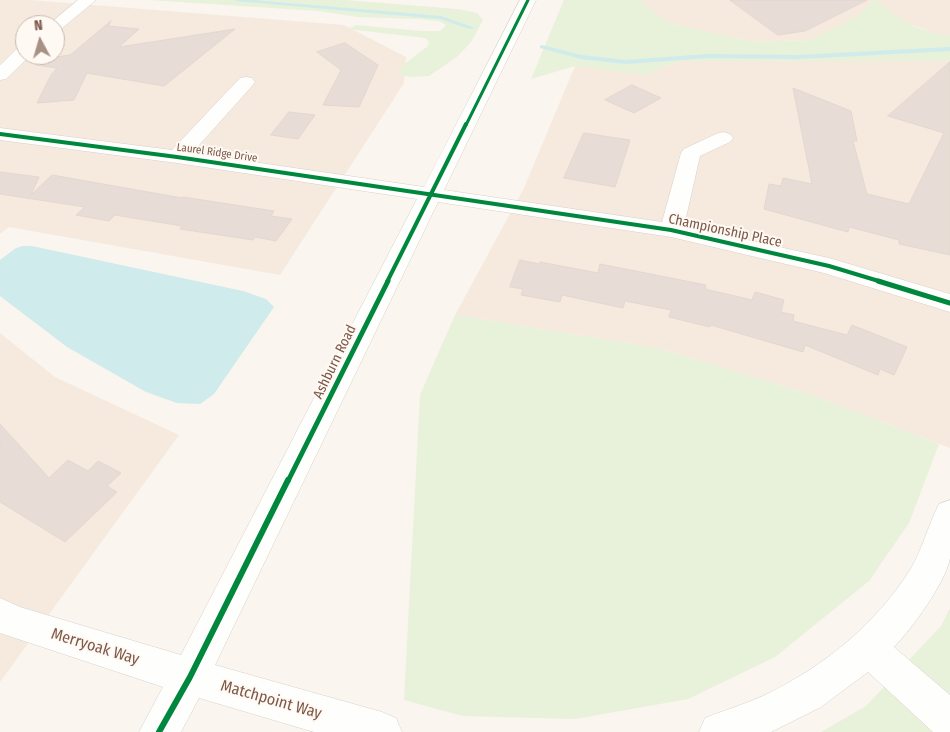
<!DOCTYPE html>
<style>
body{margin:0}
#map{position:relative;width:950px;height:732px;overflow:hidden;background:#faf5ef;font-family:"Fira Sans Condensed",sans-serif}
canvas{display:block}
.north{position:absolute;left:15px;top:15px;width:50px;height:50px;box-sizing:border-box;background:#fff9f3;border:1px solid #cbb9af;border-radius:50%;rotate:354deg;font-size:14px;font-weight:700;line-height:20px;text-align:center;color:#7c594a}
.north::after{content:'';display:block;margin:auto;width:18px;height:22px;background:#a89084;clip-path:polygon(50% 0,100% 100%,50% 72%,0 100%)}
</style>
<div id="map">
<canvas width="950" height="732"></canvas>
<div class="north">N</div>
</div>
<script>
const g = document.querySelector('canvas').getContext('2d');
g.lineJoin = 'round';
function paint(path, color) {
  g.fillStyle = color;
  g.fill(path, 'evenodd');
}
function stroke(path, color, width, dash) {
  g.strokeStyle = color;
  g.lineWidth = width;
  g.lineCap = dash ? 'butt' : 'round';
  g.setLineDash(dash || []);
  g.stroke(path);
}
function label(font, color, halo, rows, align = 'center') {
  g.font = font + ' "Fira Sans Condensed",sans-serif';
  g.lineWidth = 4;
  g.setLineDash([]);
  g.textBaseline = 'middle';
  g.strokeStyle = halo;
  g.fillStyle = color;
  for (const [text, x, y, turn = 0] of rows) {
    g.save();
    g.translate(x, y);
    g.rotate((+turn || 0) * Math.PI / 180);
    g.textAlign = isNaN(turn) ? turn : align;
    if (halo) g.strokeText(text, 0, 0);
    g.fillText(text, 0, 0);
    g.restore();
  }
}
paint(new Path2D(`
 M0 0H30L344 25 406 57 404 83 280 275 9 227 0 234ZM25 25H55V55H25Z
 M639 0H873L860 15 811 40 754 42 668 23Z
 M876 0H950V36L933 33 900 20Z
 M679 61H950V448L812 395 658 348 455 315 524 188 575 66 645 75Z
 M0 333 55 377 179 435 0 682Z`), '#f6eadf');
paint(new Path2D(`
 M149 0H345L457 9 477 13 483 20 471 42 458 56 429 76 409 77 399 73 402 66 428 46 429 42 425 38 348 29 356 25 421 31H440L446 25 439 21 418 19 358 17 319 11Z
 M564 0H639L668 23 754 42 811 40 860 15 873 0H876C901 21 917 31 950 36V61H679L645 75 575 66 531 79Z
 M455 315 658 348 812 395 939 444 909 523 869 581 775 657 688 699 575 719 463 716 404 700 420 395Z
 M950 608V732H821L866 706 941 626Z`), '#e8f1d9');
paint(new Path2D(`
 M23 246H32L243 291 266 299 274 307 214 394 200 404 177 403 146 392 67 347 0 296V260L16 248Z`), '#cfebec');
paint(new Path2D(`
 M234 0H253L441 16 475 28 470 29 440 19 236 1Z
 M542 45 581 55 626 60 708 54 799 55 950 47V51L799 59 708 58 626 64 581 59 540 48V46Z`), '#cfebec');
const building = new Path2D(`
 M730 0H867L805 31 778 35Z
 M111 21 108 26 139 29 119 47 235 29 164 86 87 73 74 100 37 103 51 75 57 68 36 65V60L70 55Z
 M345 43 378 65 359 107 323 105 341 70 317 52Z
 M950 62V255L899 244V240L849 227 848 232 764 209 769 184 781 186 783 178 812 184 793 88 851 111 857 141H853L867 194 909 204 944 133 888 116Z
 M632 85 661 98 634 113 605 100Z
 M289 112 315 115 298 139 271 135Z
 M584 133 630 140 615 187 564 178Z
 M0 172 39 177 31 195 52 175 182 198 183 197 274 211 271 216 292 219 276 241 255 237 253 240 180 229 182 226 115 215 109 221 76 215 85 207 0 194Z
 M520 260 539 264 540 262 598 273 600 264 706 285 705 289 752 300 755 292 784 300 781 312 794 315 793 321 847 335 852 325 907 347 894 375 880 369 878 375 805 345 803 352 711 325 710 327 669 317 671 310 625 301 623 308 562 295 560 302 521 295 523 289 510 287Z
 M0 424 49 478 68 460 88 471 98 461 121 473 107 486 117 492 65 542 0 502Z`);
paint(building, '#e7ddd6');
stroke(building, '#e4d7d0', 1);
const minor = new Path2D(`
 M78 0H96L61 29 55 31V25H48Z
 M520 0H536L444 190 662 222 681 153 684 149 716 134 723 132 730 134 733 138 730 142 700 156 684 226 829 258 950 294V312L824 273 671 237 438 202 215 665 382 712 396 718 402 732H314L199 698 181 732H139L163 687 0 633V598L20 607 181 655 417 199 177 163 0 140V128L172 150 240 78 246 77 252 78 255 82 252 86 192 153 424 187Z
 M25 46V55H31L6 79 0 80V65L19 47Z
 M950 500C950 518 950 542 950 558 946 582 911 630 894 647L950 695V732H933L868 672 821 707 771 732H699L705 718C725 710 746 704 765 695 823 667 875 625 910 570 922 550 928 526 939 504Z`);
stroke(minor, '#d9d0cb', 1);
paint(minor, '#fefefd');
stroke(new Path2D(`
 M466 125 528 0`), '#00873e', 3);
stroke(new Path2D(`
 M0 134 177 157 671 230 829 266 882 282
 M387 282 466 124`), '#00873e', 4);
stroke(new Path2D(`
 M878 281 950 303
 M288 481 388 281`), '#00873e', 5);
stroke(new Path2D(`
 M159 732 190 677 288 480`), '#00873e', 6);
label('11px', '#7c594a', '#fff9f3', [
 ["Laurel Ridge Drive",217,153,8]
]);
label('14px', '#7c594a', '#fff9f3', [
 ["Championship Place",725,231,12],
 ["Ashburn Road",335,362,-64]
]);
label('16px', '#7c594a', '#fff9f3', [
 ["Merryoak Way",95,647,17],
 ["Matchpoint Way",271,700,16]
]);
</script>
